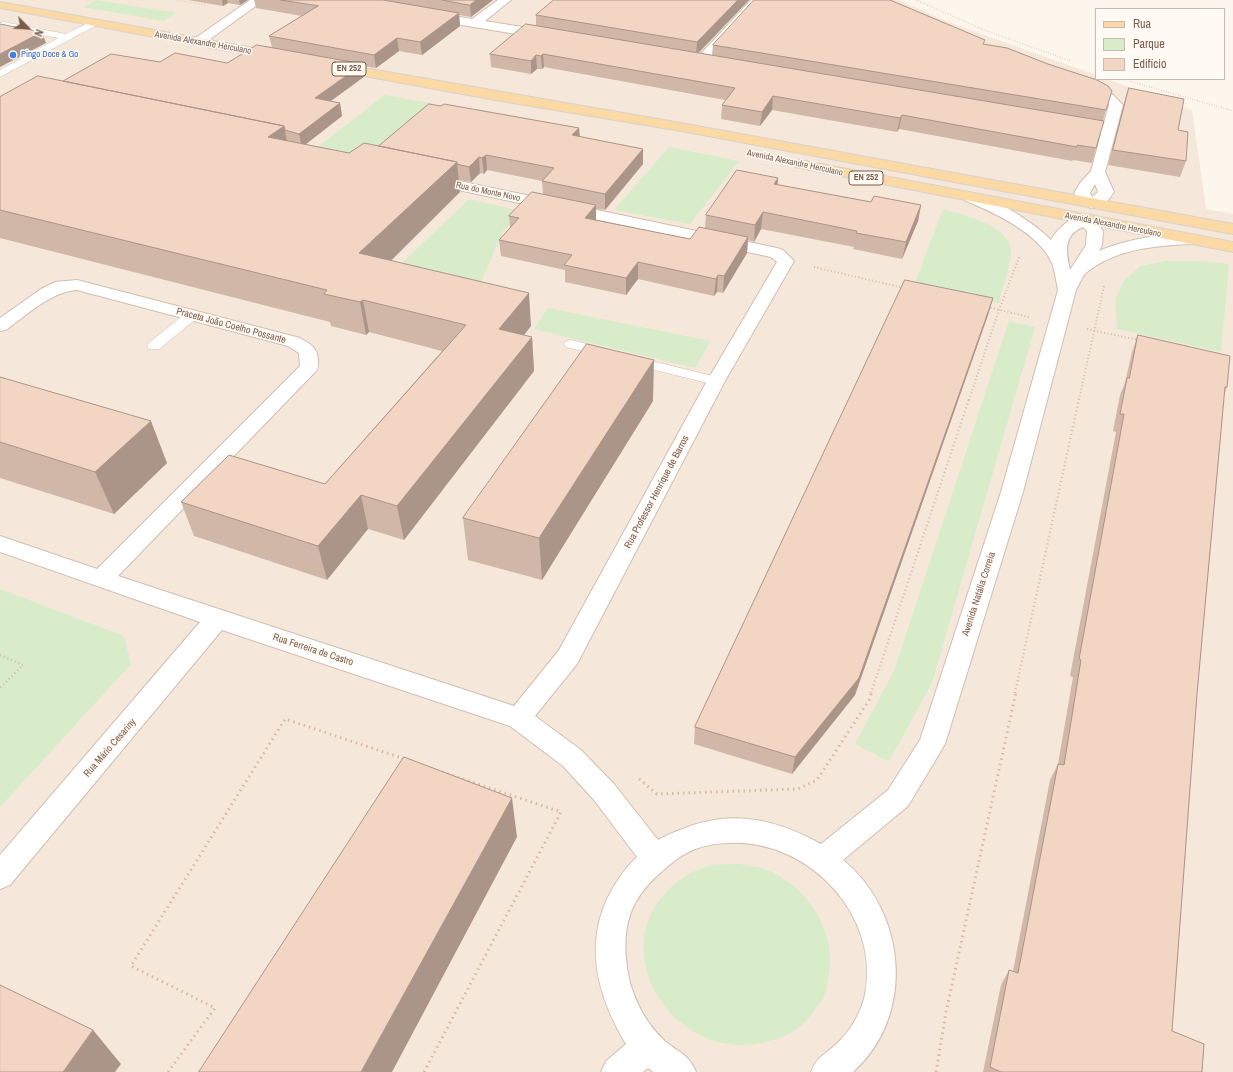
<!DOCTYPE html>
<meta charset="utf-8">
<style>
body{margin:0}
#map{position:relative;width:1233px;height:1072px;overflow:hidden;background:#fdf6ec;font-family:"Archivo Narrow",sans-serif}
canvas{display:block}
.legend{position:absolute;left:1095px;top:8px;width:130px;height:72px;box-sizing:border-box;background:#fffaf3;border:1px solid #cabbb1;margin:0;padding:5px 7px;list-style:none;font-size:12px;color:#7a5c4d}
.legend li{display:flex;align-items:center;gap:8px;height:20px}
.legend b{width:20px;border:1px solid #cabbb1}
.north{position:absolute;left:8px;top:8px;width:40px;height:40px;-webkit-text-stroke:3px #fffaf3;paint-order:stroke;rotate:114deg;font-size:11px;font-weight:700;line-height:16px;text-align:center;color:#7a5c4d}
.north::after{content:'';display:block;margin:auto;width:14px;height:18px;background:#7a5c4d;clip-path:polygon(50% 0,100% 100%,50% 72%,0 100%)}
</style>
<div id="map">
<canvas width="1233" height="1072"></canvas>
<ul class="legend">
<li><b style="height:5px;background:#fbd9a5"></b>Rua</li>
<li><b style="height:11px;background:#d8ecc9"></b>Parque</li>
<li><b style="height:11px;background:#f3d5c3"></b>Edifício</li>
</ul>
<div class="north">N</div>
</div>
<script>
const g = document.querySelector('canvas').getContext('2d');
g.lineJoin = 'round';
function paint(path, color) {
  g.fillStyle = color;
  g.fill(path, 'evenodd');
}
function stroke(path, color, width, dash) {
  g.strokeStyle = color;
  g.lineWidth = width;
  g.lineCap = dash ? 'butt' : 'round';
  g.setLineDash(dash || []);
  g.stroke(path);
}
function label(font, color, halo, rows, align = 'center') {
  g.font = font + ' "Archivo Narrow",sans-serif';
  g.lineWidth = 3;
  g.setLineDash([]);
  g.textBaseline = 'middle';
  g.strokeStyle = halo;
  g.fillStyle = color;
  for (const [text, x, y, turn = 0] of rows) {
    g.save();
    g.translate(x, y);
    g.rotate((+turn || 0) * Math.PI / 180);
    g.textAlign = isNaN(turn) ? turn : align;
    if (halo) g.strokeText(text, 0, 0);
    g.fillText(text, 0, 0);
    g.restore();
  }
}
paint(new Path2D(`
 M0 0H899L951 23 1096 75V79H1107L1192 110 1206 209 1233 214V1072H0Z`), '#f5e8da');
paint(new Path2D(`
 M97 0 177 13 163 21 83 7Z
 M385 95 435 104 371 158 315 149Z
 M669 147 739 161 690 224 614 210Z
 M469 199 525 212 503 231 479 287 397 268Z
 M943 209C963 215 1010 225 1011 251 1012 261 1001 292 999 303L915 283Z
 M1166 261H1200L1229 264 1221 352 1117 329 1115 299 1125 279 1141 266Z
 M548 308 711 341 695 368 534 329Z
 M1009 321 1035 327 932 683 889 761 855 744 894 671Z
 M0 589 124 636 131 664 0 807Z
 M740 864C750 866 761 867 770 871 810 890 838 934 828 979 827 984 827 992 824 996 822 1002 817 1007 814 1011 801 1030 783 1039 761 1043 672 1062 599 945 676 883 686 875 700 867 713 865 722 864 732 864 740 864Z`), '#d8ecc9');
const service = new Path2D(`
 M94 20 97 21V25L0 77V70L58 38 5 28 0 30V23L4 22 66 34Z
 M192 311 197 312 199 315 197 318 159 349H149L147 346 149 343 187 312Z
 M571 340 611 350 613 353 611 356 606 357 566 347 564 344 566 341Z
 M631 356 721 378 723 381 721 384 716 385 626 363 624 360 626 357Z`);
const minor = new Path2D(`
 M250 0H264L202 45H194L192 42 194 39Z
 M498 0H511L485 21 547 31 553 35 547 39 431 20 425 16 431 12 472 19Z
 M751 0H763L705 64H697L695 61 697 58Z
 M1084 79 1107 89 1123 105 1105 172 1114 192 1108 200 1091 208 1080 202 1074 193 1080 183 1091 171 1101 134 1067 127 1065 124 1067 121 1072 120 1103 126 1109 105C1100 94 1082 89 1077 83ZM1095 184 1098 192 1092 197 1090 193Z
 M431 175 777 248 783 250 794 261 725 381 577 664 535 716 581 750 614 784 658 840C717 809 763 812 821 844L888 790 920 740 1001 492 1058 290C1056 281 1055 271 1052 263 1039 233 993 212 966 201L963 198 966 195C986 190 1037 225 1051 240 1057 229 1077 210 1090 216 1095 219 1100 227 1103 231L1102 245 1099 251C1121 241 1172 230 1195 236L1197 239 1195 242 1189 244C1154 246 1116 249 1087 272 1082 276 1079 285 1076 290L1023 492 945 744 908 806 843 860C907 912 916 1016 853 1072H811C817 1057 822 1057 834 1046 849 1033 860 1015 865 995 881 915 808 839 729 843 718 843 706 845 695 849 680 855 669 865 658 875 632 898 623 923 626 958 628 989 642 1020 665 1041 679 1053 689 1054 696 1072H653L648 1068 643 1072H601L606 1061 626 1044C599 999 584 949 607 899 616 882 623 870 637 857L594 800 563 766 510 726 222 630 10 885 0 889V855L200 622 0 552V536L97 569 300 366 299 353 288 346 77 290C50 292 27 315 6 330L0 331V318L41 289 55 282 77 280 300 338C310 344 317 347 318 359 318 364 319 367 316 371L118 576 514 706 559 650 707 381 777 262 771 257 426 183 423 180 426 177ZM1083 227 1087 231 1086 245 1070 270C1066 252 1063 235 1083 227Z`);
const primary = new Path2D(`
 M0 2 276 52 282 56 276 60 0 8Z
 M336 63 681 123 1233 224V234L681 131 501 101 331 70 330 67Z
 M800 160 1233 242V252L795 167 793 164 795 161Z`);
stroke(service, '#d1beb0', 1);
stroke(minor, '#d1beb0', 2);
stroke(primary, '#dad1cd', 2);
stroke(new Path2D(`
 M177 0 206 5
 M916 0 984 30 1071 61
 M1130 81 1233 111`), '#d9b8a5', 1.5, [0.5, 2]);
stroke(new Path2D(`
 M814 267 904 288
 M987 307 1029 317
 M1087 329 1138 340
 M969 400 999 310 1020 255
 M1079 400 1104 286`), '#d9b8a5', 2, [1, 2.5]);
stroke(new Path2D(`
 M0 655 23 665 0 688
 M871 693 969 399
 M1015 693 1079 399`), '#d9b8a5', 2.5, [1, 3]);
stroke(new Path2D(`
 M639 779 657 794 798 789 817 780 869 700 872 692
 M168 1072 215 1008 131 966 285 719 405 759
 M424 1072 561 812 442 772
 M936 1072 946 1012 1016 692`), '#d9b8a5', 3, [1.5, 4]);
paint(service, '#fff');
paint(minor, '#fff');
paint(primary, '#fbd9a5');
paint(new Path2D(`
 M188 0H248L240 5 228 3 223 6Z
 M254 0H493L471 17 459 15 460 26 422 55 399 51 376 68 363 66 365 76 331 101 340 103 342 116 305 145 349 153 379 146 579 128 580 137 643 149V164L605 210 596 209V220L690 239 705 228 706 215 778 178V185L871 202 921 205 918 221 902 259 853 249 854 247 761 229 754 242 748 240 747 253 723 293 717 292 714 296 638 279 626 295 565 282V270L501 256 499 240 510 228 509 216 543 194 542 181 487 170 484 174 480 173 471 182 459 180 460 192 391 261 531 326 524 335 532 337 534 371 404 540 368 529 327 580 194 536 181 502 325 484 442 351 369 332 366 335 331 326 330 322 0 238V97L63 81 160 62 227 63 272 47 269 36 302 16 256 8Z
 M749 0 699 53 712 55 713 45 984 44 1106 110 1103 121 1096 148 1092 163 1073 160 1072 161 899 129 897 132 772 110 760 126 721 119 722 105 725 100 544 67 542 69H537L531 74 491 67 490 54 536 26V15Z
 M1129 88 1178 130 1186 161 1180 177 1108 165 1124 103Z
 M993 298 988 315 855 695 792 774 694 744 695 727Z
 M1138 335 1227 387 1224 394 1197 694 1172 1031 1202 1072H983L1001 985 1009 970 1013 971 1050 780 1058 764 1073 677 1070 676 1116 432 1113 431 1120 395 1125 383 1132 352Z
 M0 377 167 463 114 514 0 478Z
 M653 401 542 580 468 560 463 518Z`), '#d1b7a8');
paint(new Path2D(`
 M222 0H227L228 3 223 6Z
 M239 0H248L240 5Z
 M476 0H493L471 17 470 5Z
 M738 0H749L696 55 697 42Z
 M459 13 460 26 422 55 420 42Z
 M42 32 46 43 0 67V54Z
 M397 38 399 51 376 68 374 55Z
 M543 54 544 67 542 69 541 56Z
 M536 55 537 69 531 74V61Z
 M363 64 365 76 317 111 315 98Z
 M773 96 772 110 760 126 762 112Z
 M340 103 342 116 302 147 299 134Z
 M902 115 899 129 897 132 900 118Z
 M284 126 290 156 268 137Z
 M579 128 580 143 572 135Z
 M643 149V164L605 210V194Z
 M486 155 487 170 484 174 482 158Z
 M479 157 480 173 471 182 469 167Z
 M457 162 460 192 365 286 359 253Z
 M778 178 777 194 774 184Z
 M596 205V221L585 218Z
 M921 205 918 221 902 259 906 242Z
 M763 212 761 229 754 242 755 225Z
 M748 237 747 253 723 293 724 276Z
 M638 262V279L626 295V278Z
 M718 275 717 292 714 296 716 279Z
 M529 293 531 326 502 362 499 329Z
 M993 298 988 315 855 695 792 774 795 757Z
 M363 300 369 332 366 335 360 302Z
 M532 337 534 371 404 540 397 506Z
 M654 360 653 401 542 580 539 538Z
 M151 421 167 463 114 514 95 472Z
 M361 495 368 529 327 580 318 546Z
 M512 798 517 837 392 1072H361Z
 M93 1030 121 1064 115 1072H63Z`), '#aa9588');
const building = new Path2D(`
 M281 0H383L459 13 420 42 397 38 374 55 269 36 318 6Z
 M442 0H476L470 5Z
 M554 0H738L697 42 536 15Z
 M754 0H890L985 40 983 44 1007 48 1048 64 1097 80 1108 86 1112 91 1106 110 713 45Z
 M0 24 42 32 0 54Z
 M526 24 1104 121 1096 148 1077 145V147L902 115 900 118 773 96 762 112 722 105 735 88 543 54 541 56 536 55 531 61 490 54Z
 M257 45 363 64 315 98 340 103 299 134 285 130 284 126 63 81 111 54 160 62 175 53 227 63Z
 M38 76 284 126 268 137 349 153 364 143 457 162 359 253 529 293 499 329 532 337 397 506 361 495 318 546 181 502 229 455 325 484 466 325 363 300 360 302 324 294 327 290 0 210V97Z
 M1129 88 1184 99 1178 130 1188 132 1186 161 1113 150Z
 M429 104 441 106 444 104 579 128 572 135 643 149 605 194 542 181 554 168 486 155 482 158 479 157 469 167 457 164V162L379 146Z
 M737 170 778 178 774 184 871 202 874 196 921 205 906 242 856 233 857 231 763 212 755 225 706 215Z
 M532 192 596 205 585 218 690 239 699 227 748 237 724 276 718 275 716 279 638 262 626 278 564 265 572 255 499 240 519 218 509 216Z
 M905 280 993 298 859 678 795 757 695 727Z
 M1138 335 1230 356 1227 387H1225L1197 694 1172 1031 1204 1044 1202 1072H1001L990 1067 1009 970 1018 973 1058 764 1064 765 1081 660 1079 659 1124 414H1120L1127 378H1129Z
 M587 344 654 360 539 538 463 518Z
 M0 377 151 421 95 472 0 442Z
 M404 757 512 798 361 1072H199Z
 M0 985 93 1030 63 1072H0Z`);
paint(building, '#f3d5c3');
stroke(building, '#aa9588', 1);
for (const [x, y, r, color] of [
 [13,55,4,"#3f7fe0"]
]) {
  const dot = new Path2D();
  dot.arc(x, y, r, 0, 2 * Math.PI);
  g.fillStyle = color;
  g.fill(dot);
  stroke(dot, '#fffaf3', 1.5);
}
label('9px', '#7a5c4d', '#fffaf3', [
 ["Avenida Alexandre Herculano",203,43,10],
 ["Avenida Alexandre Herculano",795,163,12],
 ["Rua do Monte Novo",488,192,12],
 ["Avenida Alexandre Herculano",1113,225,11]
]);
label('9px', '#366cbe', '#fffaf3', [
 ["Pingo Doce & Go",21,55]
], 'left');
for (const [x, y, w] of [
 [349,69,34],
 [866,178,34]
]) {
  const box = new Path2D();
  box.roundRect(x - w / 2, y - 7, w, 14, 3);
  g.fillStyle = '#fffaf3';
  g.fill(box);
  stroke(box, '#7a5c4d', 1);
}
label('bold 9px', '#7a5c4d', null, [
 ["EN 252",349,69],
 ["EN 252",866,178]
]);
label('10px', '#7a5c4d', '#fffaf3', [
 ["Praceta João Coelho Possante",231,326,15],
 ["Rua Professor Henrique de Barros",657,492,-62],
 ["Avenida Natália Correia",979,594,-72],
 ["Rua Ferreira de Castro",313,650,18],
 ["Rua Mário Cesariny",110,748,-49]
]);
</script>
